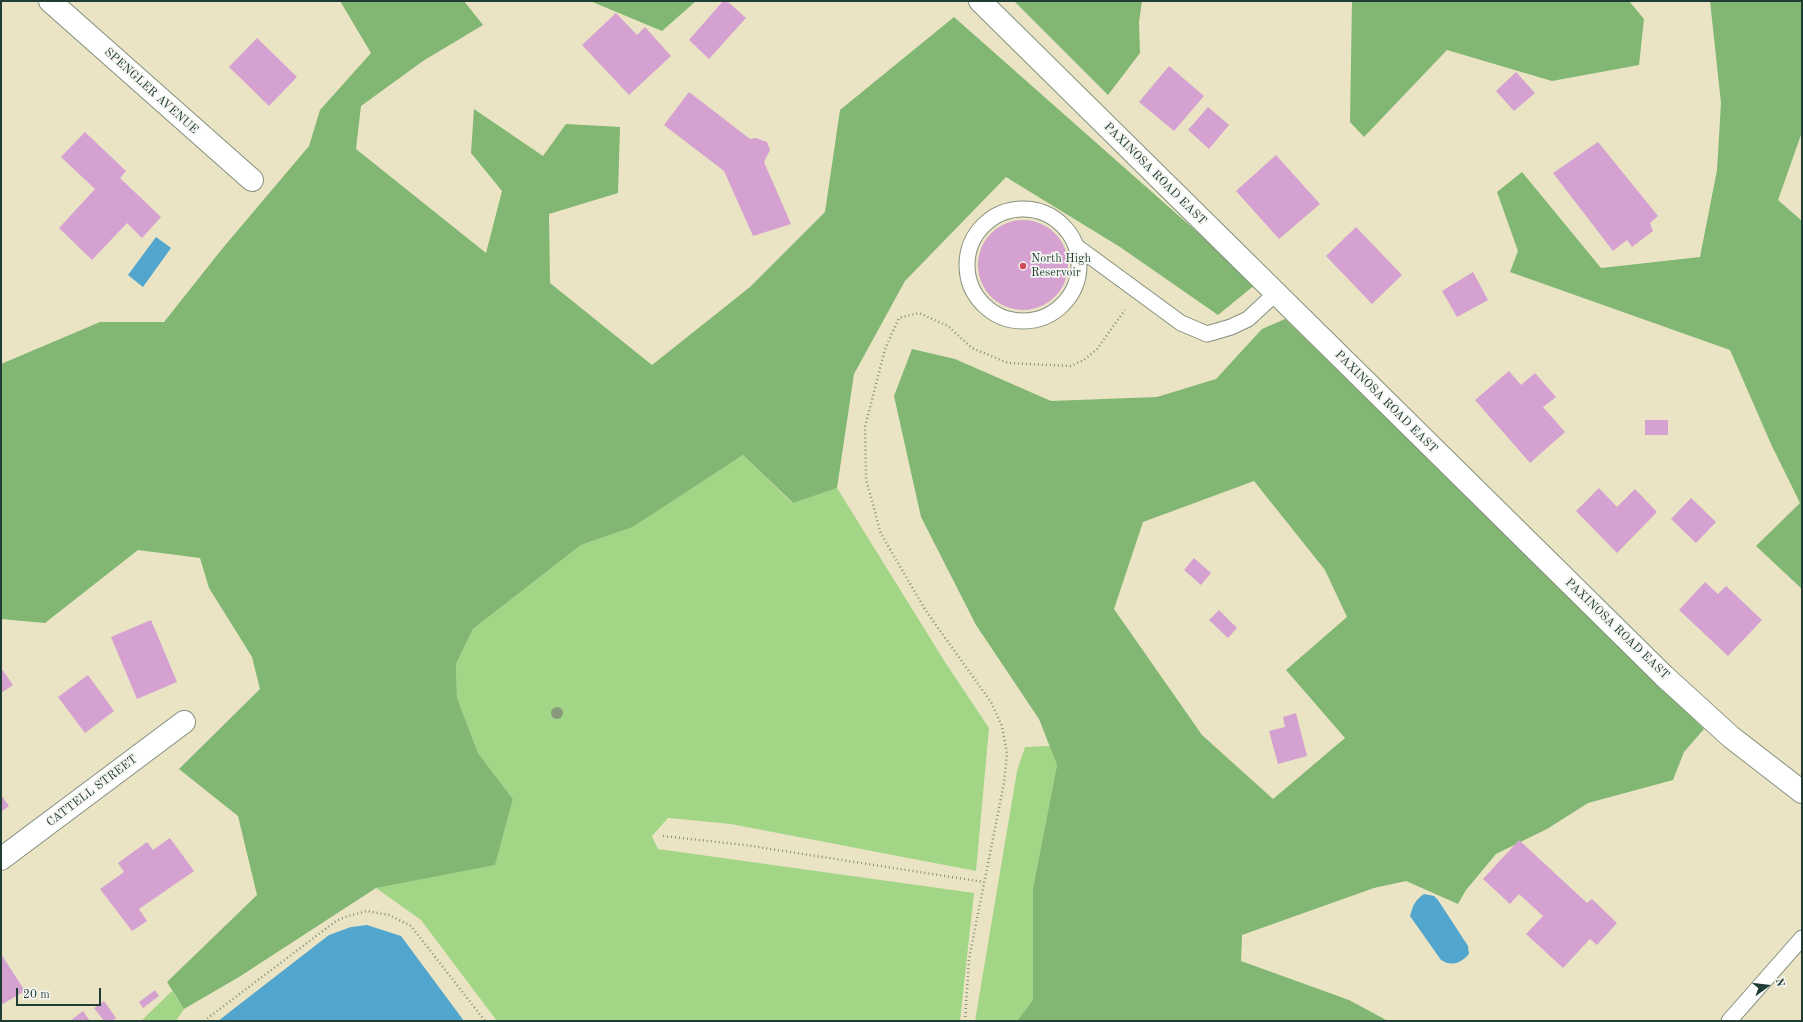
<!DOCTYPE html>
<style>
body{margin:0}
#map{position:relative;width:1803px;height:1022px;overflow:hidden;background:#eae4c5;font-family:"Old Standard TT",serif}
canvas{display:block}
.frame{position:absolute;inset:0;border:2px solid #1f3d34;pointer-events:none}
.north{position:absolute;left:1747px;top:966px;width:40px;height:40px;-webkit-text-stroke:3px #f6f6f2;paint-order:stroke;rotate:75deg;font-size:11px;font-weight:700;line-height:16px;text-align:center;color:#1f3d34}
.north::after{content:'';display:block;margin:auto;width:14px;height:18px;background:#1f3d34;clip-path:polygon(50% 0,100% 100%,50% 72%,0 100%)}
.scale{position:absolute;left:16px;top:988px;width:85px;height:18px;box-sizing:border-box;border:2px solid #1f3d34;border-top:0;padding-left:5px;font-size:12px;line-height:14px;white-space:nowrap;color:#1f3d34;-webkit-text-stroke:3px #f6f6f2;paint-order:stroke}
</style>
<div id="map">
<canvas width="1803" height="1022"></canvas>
<div class="frame"></div>
<div class="north">N</div>
<div class="scale">20 m</div>
</div>
<script>
const g = document.querySelector('canvas').getContext('2d');
g.lineJoin = 'round';
function paint(path, color) {
  g.fillStyle = color;
  g.fill(path, 'evenodd');
}
function stroke(path, color, width, dash) {
  g.strokeStyle = color;
  g.lineWidth = width;
  g.lineCap = dash ? 'butt' : 'round';
  g.setLineDash(dash || []);
  g.stroke(path);
}
function label(font, color, halo, rows, align = 'center') {
  g.font = font + ' "Old Standard TT",serif';
  g.lineWidth = 3.5;
  g.setLineDash([]);
  g.textBaseline = 'middle';
  g.strokeStyle = halo;
  g.fillStyle = color;
  for (const [text, x, y, turn = 0] of rows) {
    g.save();
    g.translate(x, y);
    g.rotate((+turn || 0) * Math.PI / 180);
    g.textAlign = isNaN(turn) ? turn : align;
    if (halo) g.strokeText(text, 0, 0);
    g.fillText(text, 0, 0);
    g.restore();
  }
}
paint(new Path2D(`
 M743 455 792 503 837 488 945 662 989 728 976 871 731 824 668 818 652 836 658 849 974 893 960 1021H497L421 920 376 888 495 864 513 799 478 753 457 698 456 664 473 629 581 545 633 527Z
 M1050 746 1057 765 1033 888V1001L1017 1021H975L1017 771 1025 747Z
 M172 991 184 1009 176 1021H141Z`), '#a2d686');
paint(new Path2D(`
 M340 1H464L483 25 423 61 361 106 356 149 486 253 502 191 471 153 474 109 543 156 566 124 620 127 618 193 549 214 550 283 652 365 750 287 825 212 840 110 954 17 1256 284 1218 315 1120 247 1006 177 905 281 854 374 837 488 793 503 743 455 633 527 581 545 473 629 456 664 457 698 478 753 513 799 495 865 376 888 239 977 184 1009 167 982 257 895 238 816 179 769 260 689 252 657 209 588 200 558 138 550 45 623 1 619V364L100 322H164L222 249 309 146 320 110 371 53Z
 M590 1H696L662 31Z
 M1014 1H1142L1139 22 1140 53 1108 95Z
 M1352 1H1629L1644 19 1639 65 1552 81 1447 50 1364 137 1350 122Z
 M1710 1H1802V132L1778 200 1802 221V589L1756 546 1800 503 1771 444 1730 350 1510 272 1518 251 1497 192 1522 172 1601 268 1700 257 1717 170 1721 103Z
 M1285 319 1704 729 1684 752 1673 780 1588 803 1547 829 1496 854 1466 890 1458 904 1406 881 1374 888 1242 935 1241 961 1349 1000 1388 1021H1017L1033 1000V888L1057 765 1039 719 976 625 921 517 894 396 912 349 955 359 1051 401 1157 397 1216 379 1262 329ZM1254 481 1325 570 1347 617 1286 670 1345 738 1273 799 1202 735 1114 609 1143 522Z`), '#81b773');
paint(new Path2D(`
 M156 237 171 248 143 287 128 275Z
 M1424 894 1434 896 1438 900 1468 946 1469 954C1461 963 1452 967 1441 960L1410 916C1413 905 1415 900 1424 894Z
 M367 925 401 936 464 1021H218L329 935 351 927Z`), '#52a6cd');
paint(new Path2D(`
 M723 1H727L746 18 709 59 689 40Z
 M616 13 637 35 645 27 671 56 629 95 582 45Z
 M257 38 297 77 269 106 229 67Z
 M1169 66 1204 96 1174 131 1139 102Z
 M1516 72 1535 93 1514 111 1496 91Z
 M689 92 750 139 756 138 767 142 770 150 764 162 791 224 753 236 724 171 664 125Z
 M1208 107 1229 125 1209 149 1188 130Z
 M85 132 126 171 120 178 161 217 142 238 127 223 92 260 59 228 95 189 61 157Z
 M1598 142 1658 216 1650 223 1653 231 1632 247 1627 240 1613 251 1553 173Z
 M1276 155 1320 204 1279 239 1236 191Z
 M978 265a45 45 0 1 1 90 0a45 45 0 1 1-90 0Z
 M1356 227 1402 275 1372 304 1326 256Z
 M1473 272 1488 300 1457 317 1442 291Z
 M1509 371 1521 385 1535 373 1556 397 1543 407 1565 432 1530 463 1475 400Z
 M1645 420H1668V435H1645Z
 M1599 488 1617 507 1635 489 1657 512 1617 553 1576 511Z
 M1691 498 1716 522 1696 543 1671 519Z
 M1194 558 1211 573 1201 585 1184 570Z
 M1705 582 1718 594 1726 586 1762 620 1728 656 1679 610Z
 M1219 610 1237 628 1228 638 1209 620Z
 M151 620 177 682 137 699 111 637Z
 M1 668 13 685 1 693Z
 M88 675 114 711 85 733 58 697Z
 M1296 713 1307 756 1278 764 1269 731 1285 727 1283 717Z
 M1 795 9 806 1 812Z
 M170 838 194 871 139 909 147 921 132 931 100 889 124 872 118 863 147 842 153 850Z
 M1519 840 1587 903 1592 899 1617 923 1597 945 1590 939 1563 968 1526 934 1543 916 1519 894 1510 904 1483 879Z
 M1 954 25 991 1 1005Z
 M155 990 159 996 143 1008 139 1002Z
 M104 1001 116 1018 112 1021H104L94 1008Z
 M83 1011 90 1021H70Z`), '#d4a1d1');
const lane = new Path2D(`
 M967 265a56 56 0 1 1 112 0a56 56 0 1 1-112 0Z
 M1076 246 1181 323 1207 334 1231 327 1248 319 1276 293
 M1729 1021 1802 938`);
const street = new Path2D(`
 M50 1 252 180
 M980 1 1664 676 1731 737 1802 792
 M1 859 184 722`);
stroke(lane, '#84907c', 17);
stroke(street, '#84907c', 24);
stroke(new Path2D(`
 M663 836 745 845 984 882
 M204 1021 336 921 348 916 367 911 389 915 411 926 485 1021
 M965 1021 969 959 1004 783 1007 754 1002 726 991 702 926 611 881 534 866 479 865 427 885 349 899 318 919 313 948 326 972 348 1008 363 1070 366 1084 360 1097 349 1125 310`), '#84907c', 2.5, [1, 3]);
stroke(lane, '#fff', 15);
stroke(street, '#fff', 22);
g.fillStyle = '#89997e';
for (const [x, y] of [
 [557,713]
]) {
  g.beginPath();
  g.arc(x, y, 6, 0, 2 * Math.PI);
  g.fill();
}
for (const [x, y, r, color] of [
 [1023,266,4,"#d1495b"]
]) {
  const dot = new Path2D();
  dot.arc(x, y, r, 0, 2 * Math.PI);
  g.fillStyle = color;
  g.fill(dot);
  stroke(dot, '#f6f6f2', 1.5);
}
label('12px', '#1f3d34', '#f6f6f2', [
 ["SPENGLER AVENUE",151,91,42],
 ["PAXINOSA ROAD EAST",1155,174,45],
 ["PAXINOSA ROAD EAST",1386,402,45],
 ["PAXINOSA ROAD EAST",1617,629,44],
 ["CATTELL STREET",92,791,-37]
]);
label('12px', '#1f3d34', '#f6f6f2', [
 ["North High",1031,259],
 ["Reservoir",1031,273]
], 'left');
</script>
